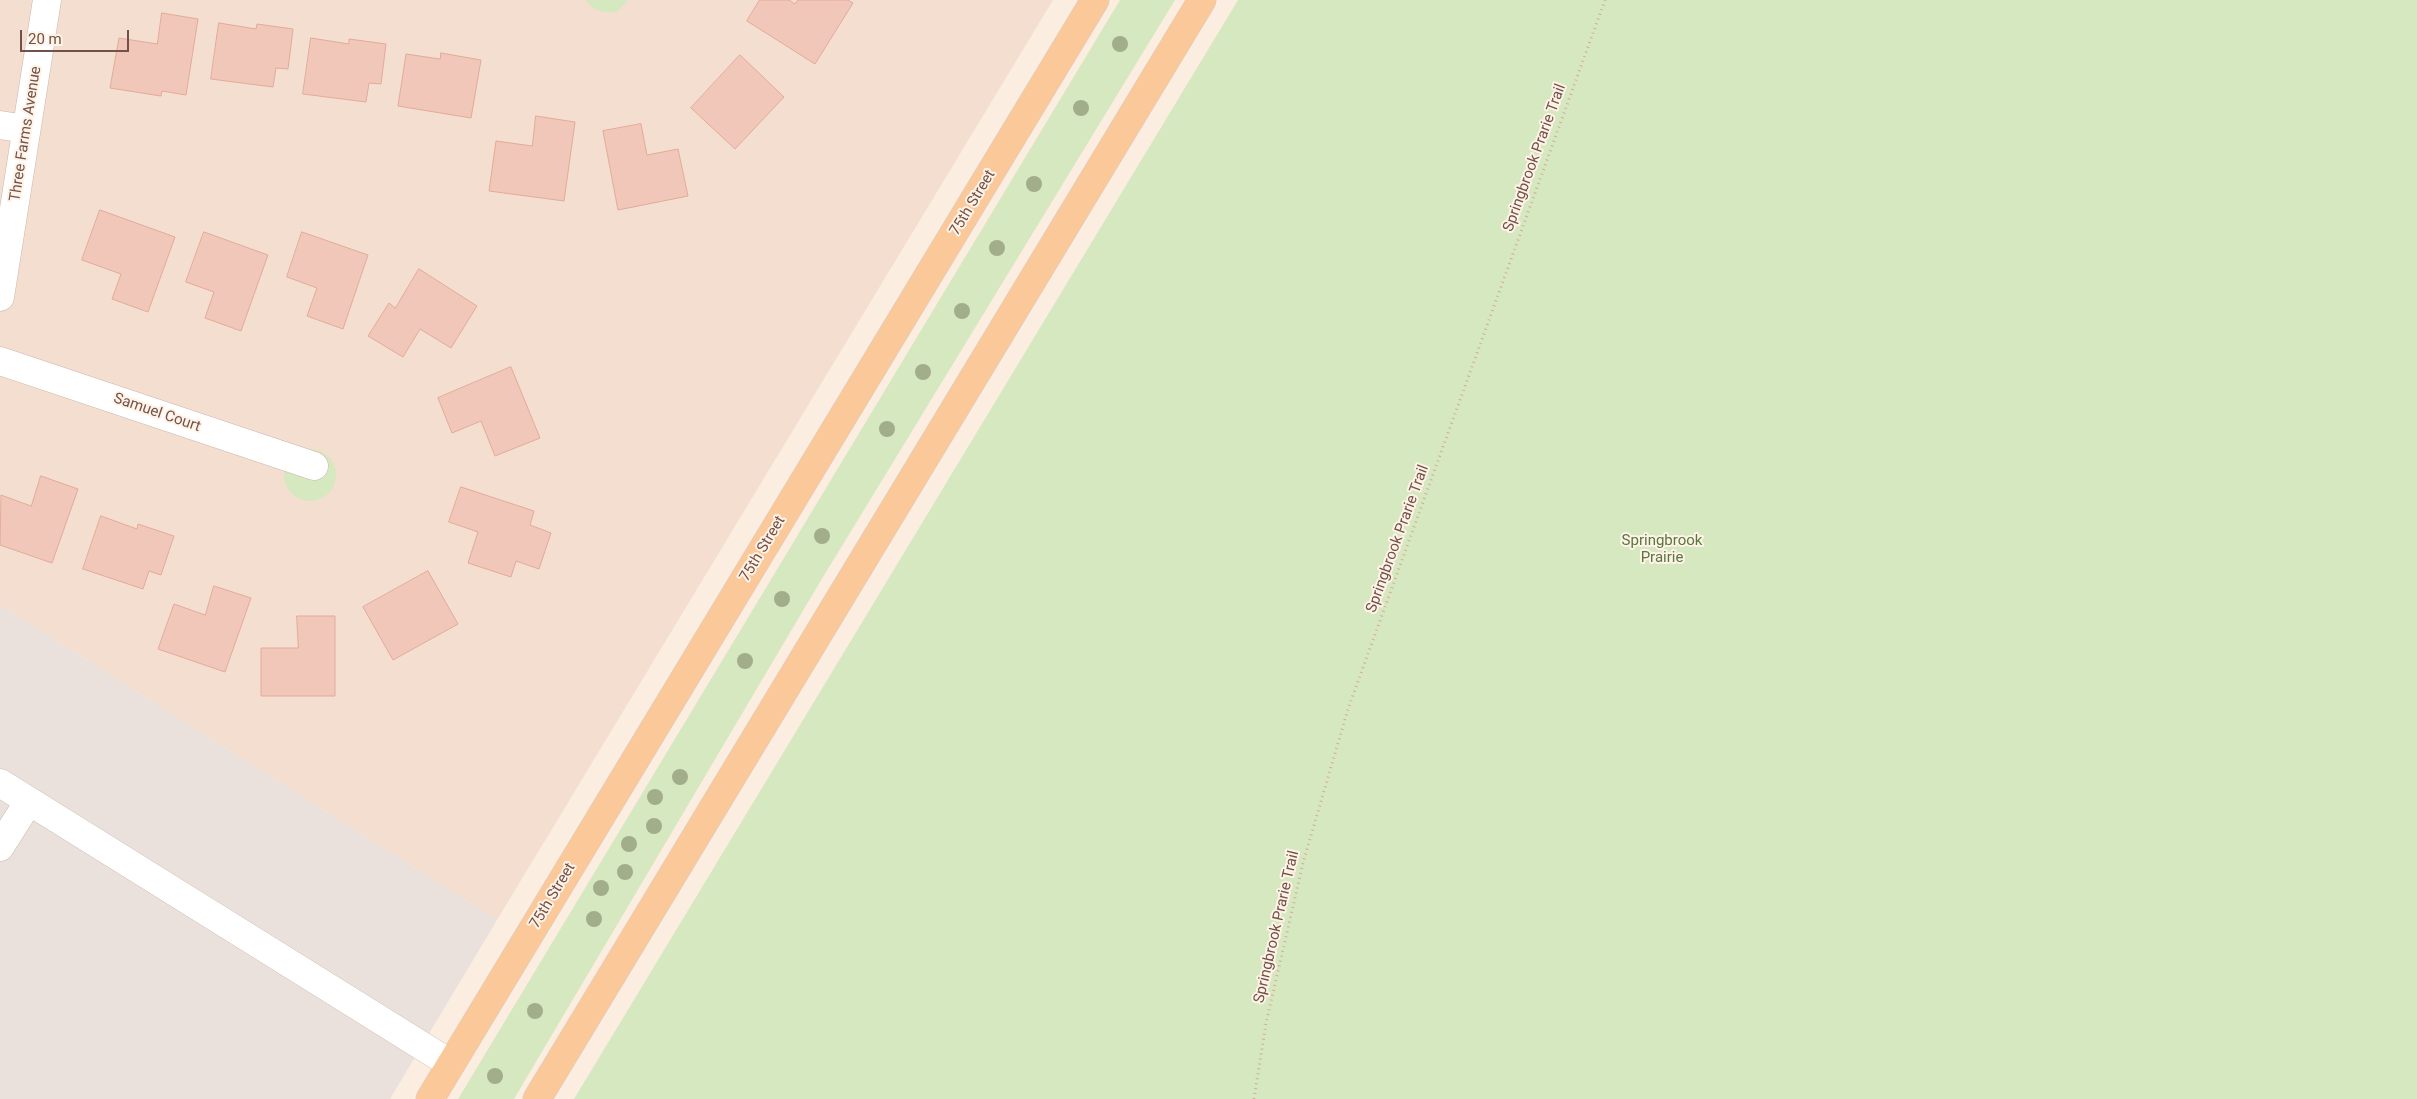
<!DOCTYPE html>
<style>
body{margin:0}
#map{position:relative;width:2417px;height:1099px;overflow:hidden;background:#fcede1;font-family:Roboto,sans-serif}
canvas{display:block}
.scale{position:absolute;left:20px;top:30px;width:109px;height:22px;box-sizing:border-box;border:2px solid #725148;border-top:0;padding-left:6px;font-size:15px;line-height:18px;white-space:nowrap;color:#725148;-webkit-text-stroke:4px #fff2e6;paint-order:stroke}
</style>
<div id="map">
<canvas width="2417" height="1099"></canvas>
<div class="scale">20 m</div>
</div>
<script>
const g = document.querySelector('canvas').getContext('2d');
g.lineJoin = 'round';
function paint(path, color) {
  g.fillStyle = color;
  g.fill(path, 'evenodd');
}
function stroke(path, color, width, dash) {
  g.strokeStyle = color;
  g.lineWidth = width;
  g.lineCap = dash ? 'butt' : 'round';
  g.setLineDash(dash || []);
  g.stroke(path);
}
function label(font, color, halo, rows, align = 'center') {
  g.font = font + ' Roboto,sans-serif';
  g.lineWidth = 4;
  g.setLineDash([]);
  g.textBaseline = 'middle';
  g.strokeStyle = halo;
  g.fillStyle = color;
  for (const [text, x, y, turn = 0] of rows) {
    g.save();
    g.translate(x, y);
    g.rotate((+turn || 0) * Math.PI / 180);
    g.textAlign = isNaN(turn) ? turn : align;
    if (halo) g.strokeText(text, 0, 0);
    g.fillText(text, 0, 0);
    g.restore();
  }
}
paint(new Path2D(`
 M0 0H1053L497 920 0 605Z`), '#f3decf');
paint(new Path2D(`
 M0 605 497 920 390 1099H0Z`), '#eae1dc');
paint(new Path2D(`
 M585 0H628L617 12C603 13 595 12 585 0Z
 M1120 0H1175L820 582 514 1099H458Z
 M1238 0H2417V1099H574Z
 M284 475a26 26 0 1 1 52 0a26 26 0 1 1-52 0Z`), '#d6e8c0');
const building = new Path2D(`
 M760 0H789L795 4 798 0H848L853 3 815 64 747 21Z
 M162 13 198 19 186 95 162 91 161 96 110 88 119 38 157 44Z
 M219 23 256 29 257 24 293 29 288 69 276 68 273 87 211 79Z
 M311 38 349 44V39L386 44 381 84 369 83 366 102 303 94Z
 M441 53 481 60 471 118 398 106 406 54 440 59Z
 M740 55 784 97 735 149 691 108Z
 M536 116 575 122 564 201 489 191 496 141 532 146Z
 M641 124 647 155 678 149 688 196 618 210 603 131Z
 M100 210 175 237 148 312 112 299 121 274 82 260Z
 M204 232 268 255 241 331 205 318 214 292 186 282Z
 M302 232 368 255 343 329 307 316 317 288 287 277Z
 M419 269 477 306 451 348 420 329 403 357 368 336 389 303 395 308Z
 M511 367 540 438 495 456 481 421 452 433 438 398Z
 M41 476 78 489 52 563 0 545 1 495 31 506Z
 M461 487 534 511 530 525 551 533 539 569 516 561 511 577 468 563 478 532 449 522Z
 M101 516 137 529 138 524 174 536 161 575 149 571 143 589 83 569Z
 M428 571 458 624 393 660 363 607Z
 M214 586 251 598 225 672 158 649 174 604 205 615Z
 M297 616H335V696H261V648H298Z`);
paint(building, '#f1c7b9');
stroke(building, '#e3ab99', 1);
const minor = new Path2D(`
 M0 125 26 129
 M0 297 47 0
 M0 361 314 466
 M0 783 451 1064
 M0 847 29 801`);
const major = new Path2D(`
 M430 1099 1095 0
 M537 1099 1202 0`);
stroke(minor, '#ceb5ab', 29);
stroke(major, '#d8cecc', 29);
stroke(new Path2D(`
 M1254 1099 1266 1023 1303 863 1348 709 1605 0`), '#d5aa9c', 3, [1, 4]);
stroke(minor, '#fff', 28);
stroke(major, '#fac899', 28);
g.fillStyle = '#a2ad89';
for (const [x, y] of [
 [1120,44],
 [1081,108],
 [1034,184],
 [997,248],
 [962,311],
 [923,372],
 [887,429],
 [822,536],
 [782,599],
 [745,661],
 [680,777],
 [655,797],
 [654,826],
 [629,844],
 [625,872],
 [601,888],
 [594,919],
 [535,1011],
 [495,1076]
]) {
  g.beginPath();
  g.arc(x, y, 8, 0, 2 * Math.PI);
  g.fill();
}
label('15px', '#725148', '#fff2e6', [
 ["Three Farms Avenue",26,134,-81],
 ["Springbrook Prarie Trail",1535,158,-70],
 ["75th Street",973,203,-59],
 ["Samuel Court",157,413,19],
 ["Springbrook Prarie Trail",1398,539,-70],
 ["75th Street",763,549,-59],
 ["75th Street",553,896,-59],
 ["Springbrook Prarie Trail",1277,927,-77]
]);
label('15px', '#597841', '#fff2e6', [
 ["Springbrook",1662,541],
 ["Prairie",1662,558]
]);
</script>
